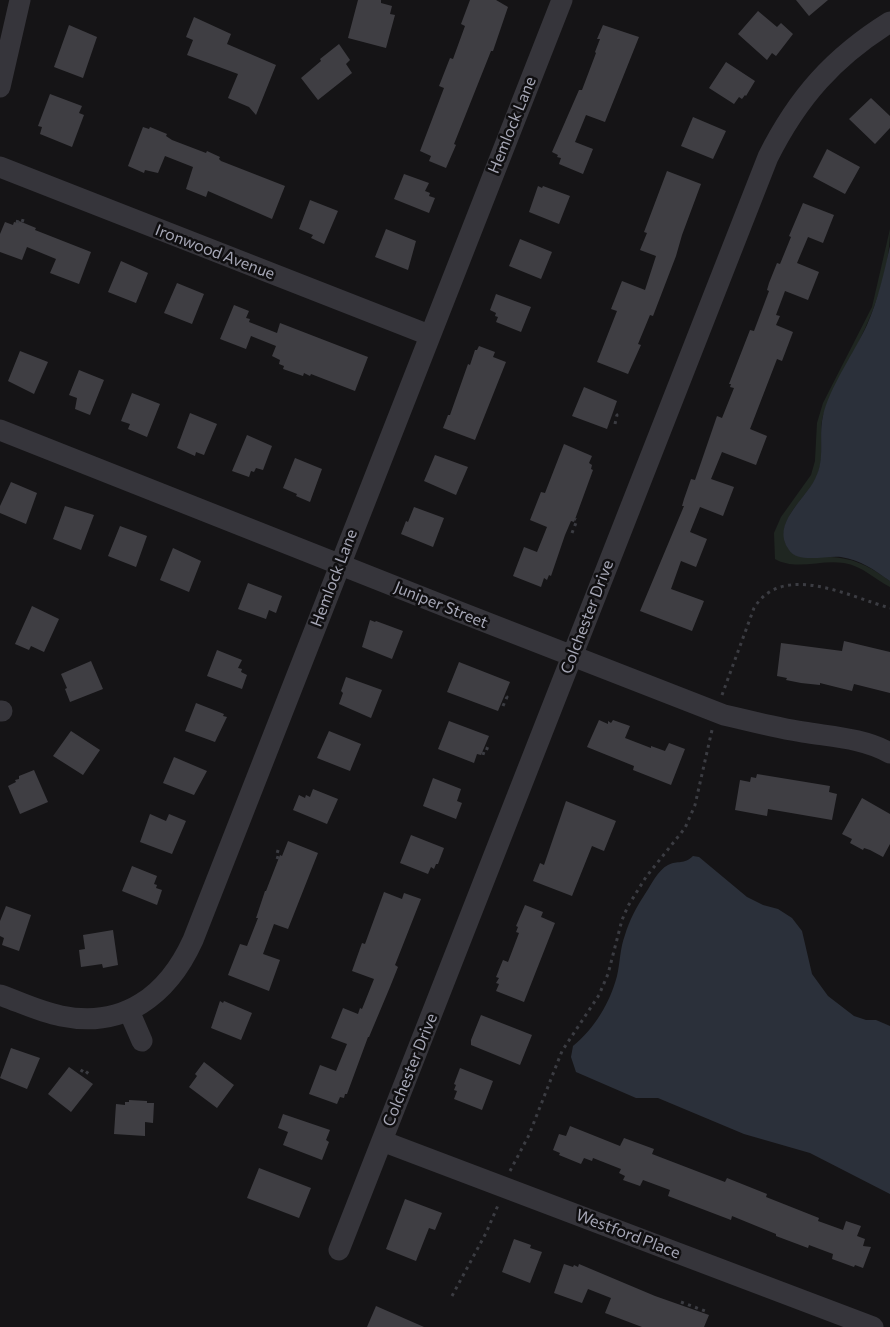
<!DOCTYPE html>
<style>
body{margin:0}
canvas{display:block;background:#151416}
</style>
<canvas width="890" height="1327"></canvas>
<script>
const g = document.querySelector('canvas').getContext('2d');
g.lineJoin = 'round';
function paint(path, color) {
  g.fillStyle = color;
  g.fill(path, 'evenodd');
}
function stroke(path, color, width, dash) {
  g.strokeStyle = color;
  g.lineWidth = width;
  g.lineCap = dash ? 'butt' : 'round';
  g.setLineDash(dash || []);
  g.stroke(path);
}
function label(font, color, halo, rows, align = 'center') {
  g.font = font + ' Commissioner,sans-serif';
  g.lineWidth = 5;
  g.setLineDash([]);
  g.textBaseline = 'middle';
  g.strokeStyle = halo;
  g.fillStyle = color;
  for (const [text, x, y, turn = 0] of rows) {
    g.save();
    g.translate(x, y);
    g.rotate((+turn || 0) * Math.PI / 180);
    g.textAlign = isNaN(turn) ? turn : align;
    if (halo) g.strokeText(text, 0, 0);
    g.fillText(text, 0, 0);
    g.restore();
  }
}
paint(new Path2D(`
 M890 229C890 274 871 319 850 359 841 377 830 394 824 413 817 431 826 454 817 476 808 496 788 508 784 531 783 542 788 552 798 556 841 557 854 555 890 581V587C874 579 863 566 844 563 821 559 796 571 775 559L774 533 781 517 811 475 815 461 817 423 823 403 872 307Z`), '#1f2621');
paint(new Path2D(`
 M890 246V581C874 570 861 560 841 557 827 555 798 564 789 550 770 524 805 500 815 479 826 458 818 437 823 416 828 390 855 351 867 325 878 300 884 273 890 246Z
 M693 856 699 857 747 897 763 905 778 909 792 918 802 931 812 974 828 996 854 1016 866 1020H876L890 1026V1194L810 1153 744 1134 658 1098H636L576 1072 571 1057 573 1046C594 1029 610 1003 617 976 620 963 620 948 625 935 629 921 637 906 645 894 651 885 658 870 668 865 678 860 684 865 693 856Z`), '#2b303a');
paint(new Path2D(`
 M358 0H381V3L392 6 390 14 395 15 386 48 348 38Z
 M470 0H496L508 7 493 51H491L454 144 456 145 446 168 429 161 431 156 420 151 444 88 439 86 450 58 453 59 465 26 461 24Z
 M796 0H828L809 16Z
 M758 11 777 27 781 23 793 34 776 56 772 53 767 60 738 34Z
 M194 17 231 34 227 44 276 65 256 115 249 107 228 98 238 74 187 55 193 40 186 37Z
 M69 25 97 37 83 78 54 67Z
 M603 25 639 37 605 122 586 115 575 142 593 149 583 174 559 164 561 158 557 157 558 155 552 152 579 90H582L596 53 595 52 600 39H597Z
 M339 44 350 60 346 64 352 73 318 100 301 78 321 61 320 59Z
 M726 62 755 81 746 96 745 95 742 99 739 97 734 104 709 88Z
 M50 94 82 106 79 113 84 115 72 147 40 134 42 127 38 126Z
 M871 98 890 116V128L875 144 849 119Z
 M693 117 726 131 713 159 681 146Z
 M143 127 149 129 150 127 167 134 166 136 172 140 206 153 207 151 220 157 219 159 221 161 285 186 272 219 208 191 206 197 186 189 193 167 165 156 158 173 145 170 144 173 128 166Z
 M827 149 860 167 845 194 813 177Z
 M667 171 701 184 682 235 676 256 653 316 650 315 638 344 641 345 628 374 597 362 617 311 611 309 622 281 645 290 656 256 640 250 647 233 644 232Z
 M404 174 429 183 425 191 430 193 429 196 435 198 429 213 394 199Z
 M538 186 542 188 543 186 570 196 559 224 529 212Z
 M310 200 338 211 324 244 311 238 313 235 299 229Z
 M803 203 834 215 823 243 808 237 797 263 819 272 808 300 785 291 776 315 780 316 776 325 793 332 782 361 777 359 750 429 767 436 756 465 722 452 711 479 734 487 723 516 700 507 690 532 707 539 696 567 681 561 671 589 704 601 692 631 640 611 684 506H682L684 499 691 479 695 480 717 416 722 418 734 388 730 387 731 384H729L750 330 754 331 769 291 767 290 769 283 777 263 780 264 791 237 789 236Z
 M19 221 36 228 35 230 91 252 79 284 50 273 56 259 27 247 22 260 0 252V234L5 222 13 225 14 222 18 223Z
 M386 229 416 241 408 270 375 257Z
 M520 239 552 252 541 279 509 266Z
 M121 261 148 273 136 303 108 292Z
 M177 283 204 294 192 324 164 313Z
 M496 294 531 307 521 332 496 322 498 317 495 316 496 313 490 310Z
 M234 305 249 311 246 318 250 319 249 322 277 333 280 323 368 357 355 391 311 374 310 376 304 373 303 376 283 369 284 366 279 364 280 360 272 356 276 346 251 336 246 349 220 339Z
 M479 346 495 352 493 357 506 362 475 440 443 428 448 415H450L468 364 470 365 475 350H477Z
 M20 351 48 362 34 394 8 381Z
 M79 370 104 380 90 415 75 409 77 398 69 395Z
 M584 387 617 401 607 429 572 416Z
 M132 393 160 404 147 437 128 429 130 424 121 421Z
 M190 413 217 424 204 455 196 452 195 456 177 448Z
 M247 435 272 446 263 470 256 468 254 472 251 471 249 477 232 471Z
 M564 444 592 456 589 463 592 465 591 469 593 470 574 522 571 521 565 535 551 576 549 575 547 580 544 578 541 587 513 576 524 547 537 552 547 527 530 520 541 492 545 493Z
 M435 455 468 467 456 495 424 481Z
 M295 458 322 469 310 502 296 496 297 494 283 488Z
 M11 482 37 493 26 524 0 513V506Z
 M65 506 94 515 81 550 53 539Z
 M414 507 444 518 433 547 401 534 406 521 408 522Z
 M120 526 147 536 136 567 108 556Z
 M173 548 201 561 189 592 160 580Z
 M248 583 282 596 276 613 269 610 266 619 238 609Z
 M32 606 59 619 44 652 31 646 29 650 15 644Z
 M370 620 375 622 376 621 403 631 392 659 362 647Z
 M844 641 890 652V693L854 684 852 691 820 683V685L801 683 786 680 787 678 777 676 781 643 842 651Z
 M217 650 242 660 238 668 242 669 241 672 247 675 242 689 207 676Z
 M91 661 103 689 70 702 65 689 67 688 61 674Z
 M459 662 510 682 498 711 447 692Z
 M346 677 382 690 371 718 339 704 343 693 341 691Z
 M196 703 224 714 223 716 227 717 215 742 185 731Z
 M599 720 608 724V721L611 723 613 720 630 726 625 738 651 748V746L665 751 669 743 685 749 671 785 633 770 634 766 587 747Z
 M449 721 489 736 481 755 477 754 474 763 438 749Z
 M71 731 100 750 83 775 53 756Z
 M329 731 361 744 350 771 317 758Z
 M174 757 207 771 194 795 163 783Z
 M34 770 48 802 20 814 8 786 16 782 15 780 19 779V776Z
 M757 774 830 786 829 792 837 794 832 820 768 809 767 816 735 810 740 780 750 782 751 777 756 778Z
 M433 778 461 789 457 801 462 803 456 819 423 806Z
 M313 789 338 799 327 824 293 810 299 795 305 798 306 795 310 797Z
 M862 798 890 814V844L883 857 870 850 864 848 863 850 850 843 852 839 842 834Z
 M566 801 616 821 604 851 592 846 572 896 533 881 540 863 544 865Z
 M150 814 166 821 169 814 186 821 172 854 140 842Z
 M411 835 444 848 438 864H436L434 869 431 867 428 874 400 863Z
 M288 841 318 853 288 929 274 924 263 954 280 960 269 991 228 975 240 944 247 946 258 918H256L265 891H266L280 855 282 856Z
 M132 866 157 876 154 884 157 885 156 888 162 890 157 905 122 891Z
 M384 892 402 899 404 893 421 899 395 965 398 967 390 987 369 1037H368L347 1094H345L344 1098 340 1097 337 1104 309 1094 320 1065 336 1071 347 1044 331 1038 343 1008 358 1014 360 1008 362 1009 374 979 352 971 362 943 365 944Z
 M525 905 543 912 541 917 555 923 524 1002 496 991 499 984 496 983 499 978 496 977 503 960 508 962 519 933 516 932 518 927 516 926Z
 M6 906 31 915 19 951 2 945 4 938 0 936V921Z
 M113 930 118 965 103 968 102 964 81 967 79 950 85 949 83 935Z
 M220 1001 223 1003 224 1001 252 1013 241 1040 211 1028Z
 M481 1015 532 1035 520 1065 471 1045V1040Z
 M11 1048 40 1058 27 1089 0 1078Z
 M204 1062 234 1085 217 1108 189 1087 197 1076 195 1074Z
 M69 1067 93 1084 71 1112 48 1094Z
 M460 1068 493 1081 482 1110 454 1099 457 1091 454 1090 456 1085 454 1084Z
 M129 1100 147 1101V1103H154L153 1123 145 1122V1136L114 1134 116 1104 125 1105V1102H129Z
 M283 1114 330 1130 326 1140 329 1142 322 1160 283 1145 288 1132 278 1128Z
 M570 1126 620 1146 624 1138 654 1149 652 1154 725 1182 727 1178 767 1194 766 1197 819 1218 818 1221 843 1230 846 1221 861 1226 857 1236 865 1239 863 1246 871 1247 863 1268 855 1265 854 1267 832 1259 833 1254 809 1245 808 1248 776 1236V1234L732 1216 731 1220 668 1196 670 1190 643 1180 640 1186 623 1180 625 1176 619 1173 621 1169 593 1158 592 1161 584 1158 581 1164 559 1155 560 1153 553 1150 559 1134 566 1136Z
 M259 1168 311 1188 299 1218 247 1198Z
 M405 1199 442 1213 435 1230 429 1228 416 1261 386 1249Z
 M514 1239 531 1245 530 1248 542 1252 530 1283 502 1272Z
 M564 1264 573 1267 574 1265 578 1267 579 1264 655 1296 709 1315 704 1327H642L605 1313 611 1298 588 1289 582 1303 554 1293Z
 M376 1306 424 1327H367Z`), '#3f3e43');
stroke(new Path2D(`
 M17 223 18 219 27 222
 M615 424 617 415 616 414
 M572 533 577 520 575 519
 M722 695 754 608C783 561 850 597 890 608
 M503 706 507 697 504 696
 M482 753 485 754 488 746
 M279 858 276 857 279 847
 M81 1072 83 1069 90 1075
 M510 1171 529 1135 562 1051 599 995 608 974 622 920 628 906 646 877 685 828 695 805 712 730
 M452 1296 486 1233 499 1203
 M681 1302 705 1311 704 1314`), '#3b3c42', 3, [3, 4.5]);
stroke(new Path2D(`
 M0 87 20 0
 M0 167 429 335
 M0 430 452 609 724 715C751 721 776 728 803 732 833 737 863 738 890 753
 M0 711H2
 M0 995C20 1002 40 1012 61 1016 124 1029 168 995 193 940L562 0
 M129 1011 142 1041
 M382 1141 873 1327
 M339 1250 768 157C798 97 834 57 890 22`), '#36353b', 21);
label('16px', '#a6a7b6', '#100f11', [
 ["Hemlock Lane",512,125,-68],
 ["Ironwood Avenue",215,252,21],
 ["Hemlock Lane",334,578,-69],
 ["Juniper Street",441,605,22],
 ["Colchester Drive",587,617,-69],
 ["Colchester Drive",410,1070,-68],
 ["Westford Place",628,1234,21]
]);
</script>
